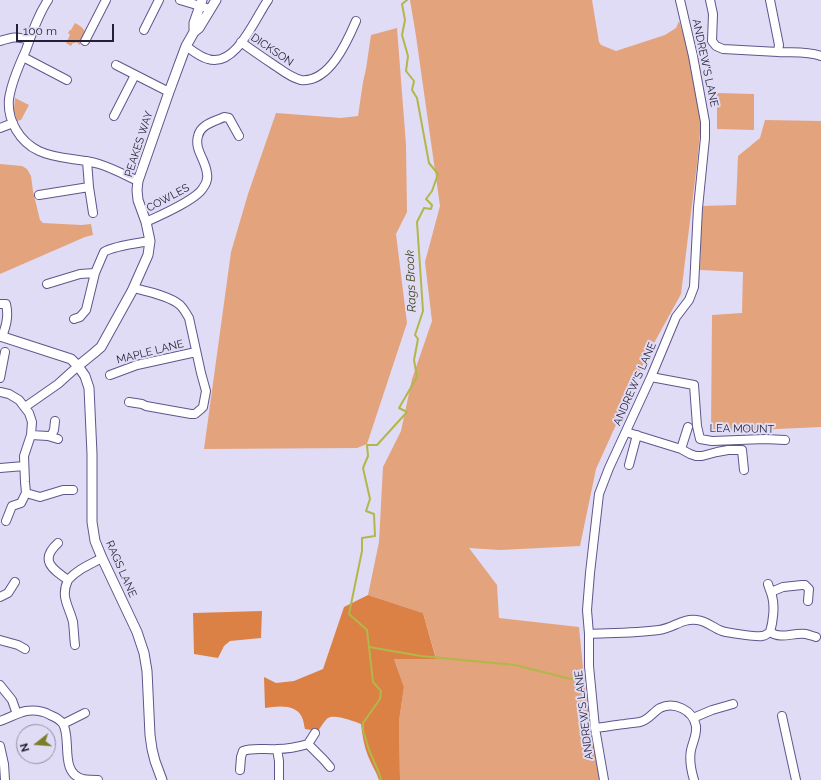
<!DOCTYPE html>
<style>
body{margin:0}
#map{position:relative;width:821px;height:780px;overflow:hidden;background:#e0dcf5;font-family:Raleway,sans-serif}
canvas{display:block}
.north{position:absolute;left:16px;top:724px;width:40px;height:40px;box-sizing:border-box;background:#e0dcf5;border:1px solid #9490a9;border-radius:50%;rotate:253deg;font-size:11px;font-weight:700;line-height:16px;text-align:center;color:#231f36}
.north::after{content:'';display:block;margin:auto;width:14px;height:18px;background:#7a7e28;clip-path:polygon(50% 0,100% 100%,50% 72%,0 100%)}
.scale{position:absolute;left:16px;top:24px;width:98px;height:18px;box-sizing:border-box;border:2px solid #231f36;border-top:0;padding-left:5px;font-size:12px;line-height:14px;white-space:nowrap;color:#231f36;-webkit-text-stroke:3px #e0dcf5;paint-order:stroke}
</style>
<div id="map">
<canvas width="821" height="780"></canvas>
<div class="north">N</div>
<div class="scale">100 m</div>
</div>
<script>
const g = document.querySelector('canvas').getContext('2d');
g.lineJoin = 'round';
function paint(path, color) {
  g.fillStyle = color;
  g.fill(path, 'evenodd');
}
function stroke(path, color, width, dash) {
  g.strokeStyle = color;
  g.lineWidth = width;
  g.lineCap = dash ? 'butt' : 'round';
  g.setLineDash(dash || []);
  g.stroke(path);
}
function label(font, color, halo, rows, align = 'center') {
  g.font = font + ' Raleway,sans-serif';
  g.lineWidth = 4;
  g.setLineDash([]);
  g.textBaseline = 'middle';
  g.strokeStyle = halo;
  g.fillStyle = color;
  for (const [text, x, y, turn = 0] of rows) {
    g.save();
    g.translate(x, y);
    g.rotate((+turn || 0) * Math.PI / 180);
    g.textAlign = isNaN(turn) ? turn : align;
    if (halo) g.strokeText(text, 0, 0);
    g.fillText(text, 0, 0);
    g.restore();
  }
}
paint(new Path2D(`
 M410 0H592L599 42 601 45 616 51 665 35 676 28 679 21 687 45 701 122 697 164 681 294 648 354 596 469 580 546 500 550 469 548 497 585 499 618 579 627 586 698 601 780H400L399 721 404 687 394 659 436 658 423 613 368 595 379 542 383 467 401 431 412 379 432 321 425 262 440 206 416 36Z
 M75 23C88 30 86 33 80 45L76 42 75 43H73L71 46 66 43 70 35 68 33 70 30H71Z
 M397 28 406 145 407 212 396 234 407 323 367 444 357 448 204 449 231 252 248 194 276 113 341 118 358 116 363 82 366 69 371 35Z
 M717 93 754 94V130L717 129Z
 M15 98 29 105 21 120 17 121 14 110Z
 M765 120 821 121V427L711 432 712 315 742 313 743 272 700 270 702 206 736 205 738 156 760 138Z
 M0 164 22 166 27 169 31 176 33 191 40 220 43 223 82 225 91 224 93 235 85 237 0 274Z`), '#e3a37d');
paint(new Path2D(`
 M368 595 423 613 436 659H394L404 687 399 721 400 780H379C376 771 371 764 368 756 364 746 362 734 361 724 353 721 335 714 328 718 324 721 321 727 318 731L305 729C304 726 304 723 303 720 298 703 278 706 265 708L264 677 276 683 294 681 323 669 344 607Z
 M262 611 261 638 230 641 224 646 218 658 194 654 193 613Z`), '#db8145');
stroke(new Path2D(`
 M369 647 421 656 515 665 579 681
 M381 780 379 773 369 750 363 730V723L380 699 381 691 373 682 367 630 349 614 362 551V538L375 536 374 514 366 511 370 499 363 468 368 456 367 445H377L407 412 399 408 417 377 414 360 418 339 415 335 423 311 417 222 424 208 431 209 432 205 426 199 432 191 438 174 429 163 417 98 412 90 414 81 406 71 408 56 402 35 405 20 402 4 407 0`), '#b1b748', 2);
const minor = new Path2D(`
 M48 0C38 15 32 33 26 50 20 63 11 85 9 99 7 121 20 142 39 151 58 160 79 158 99 164 112 168 125 175 138 181
 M180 0 210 9
 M710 0 713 14 712 41 716 46 723 49 778 52
 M770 0 779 45 778 52C793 53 807 51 821 56
 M144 30 159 0
 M0 41C13 37 16 36 29 40
 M85 41 106 0
 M241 42C253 51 265 59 277 67 284 72 292 78 301 80 329 83 347 42 356 21
 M186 46C193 51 200 57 208 59 236 68 255 18 268 0
 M23 57 67 80
 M116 65 169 92
 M114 116 135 75
 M0 128 13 123
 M89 187 93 213
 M39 195 89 187 87 161
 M146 222C159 216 196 200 203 188 206 184 208 179 207 174 206 160 194 150 198 136 199 132 202 128 205 126 210 122 218 120 224 117L229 118 239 136
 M47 284 80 274 95 273 104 252C113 246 139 243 150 241
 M0 304H6C9 316 6 326 2 337
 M74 319 80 317 86 310 95 273
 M110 375 137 365 196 352
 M651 377 694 385 697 426 700 439 712 441 765 439 785 440
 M0 378 5 352
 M0 392 9 394 19 400 29 413 32 422 31 435 24 456 25 482 26 493 21 503 12 506 6 521
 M129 402 142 404 146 406 191 414H195L201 409 203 407 206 391 201 373 189 318C186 313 184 309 180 305 170 296 146 291 134 288
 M25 407 58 384 78 366
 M626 432 681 449 690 454 696 456H702L717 452 728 450H742L744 470
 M31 435 48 436 58 439
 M51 436 54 430 55 421
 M681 449 688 427
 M629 465 637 435
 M0 468 24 466
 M26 493 40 497 63 490H73
 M58 543C39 560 52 569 68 580 60 597 69 606 73 622 74 630 74 637 75 645
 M68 580C78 569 89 565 102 558
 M768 584C769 588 771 592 772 596 775 606 773 622 770 632
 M771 592 783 587 802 585H805L809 589 808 601
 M0 597 8 593 15 582
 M589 634C612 633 636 633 659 630 674 628 682 618 697 620 707 621 713 628 722 631 728 633 757 637 762 636 765 636 767 634 770 632 782 640 793 632 806 634 809 635 813 636 816 637
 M0 640 18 645 25 649
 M0 685 12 700 17 714
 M782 716 796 780
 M693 718 712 710 733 704
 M0 721C9 718 17 713 26 711 34 710 43 711 50 715 55 717 60 719 63 724 72 739 59 773 83 779 88 780 93 780 98 780
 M63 724 85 713
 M595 728C605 727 615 725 625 724 630 723 635 723 640 722 649 720 653 712 660 708 674 701 693 710 696 726 697 735 693 741 691 750 689 760 691 770 694 780
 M308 744 315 733
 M0 746 4 764 5 780
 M277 749 279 761V780
 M240 770 241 757 243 751C254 747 266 750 277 749 288 749 298 747 308 744L324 760 330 767
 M604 780 595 728 589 666V634L587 610 590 573 599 494 609 468 651 377 676 317 689 300 694 287 698 208 705 138V122L693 56 680 0`);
const tertiary = new Path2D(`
 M194 32 199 28 216 0
 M0 336 71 359 78 366 85 376 89 388 92 454V522L95 541 102 558 137 632 144 653 147 671 150 735 152 749 155 761 162 780
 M78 366 94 353 101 347 132 291 148 255 150 241 146 222 138 200 137 190 138 181 169 92 186 46 194 32V23L202 0`);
stroke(minor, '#60558b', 10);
stroke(tertiary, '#60558b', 11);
stroke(minor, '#fff', 8);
stroke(tertiary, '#fff', 9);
label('11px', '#231f36', '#e0dcf5', [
 ["DICKSON",272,50,34],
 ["ANDREW'S LANE",705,63,78],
 ["PEAKES WAY",139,144,-72],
 ["COWLES",168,198,-28],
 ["MAPLE LANE",150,352,-14],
 ["ANDREW'S LANE",635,384,-66],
 ["LEA MOUNT",742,429,1],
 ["RAGS LANE",121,569,66],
 ["ANDREW'S LANE",584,715,-97]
]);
label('italic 12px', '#404315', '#e0dcf5', [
 ["Rags Brook",411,281,-92]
]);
</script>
